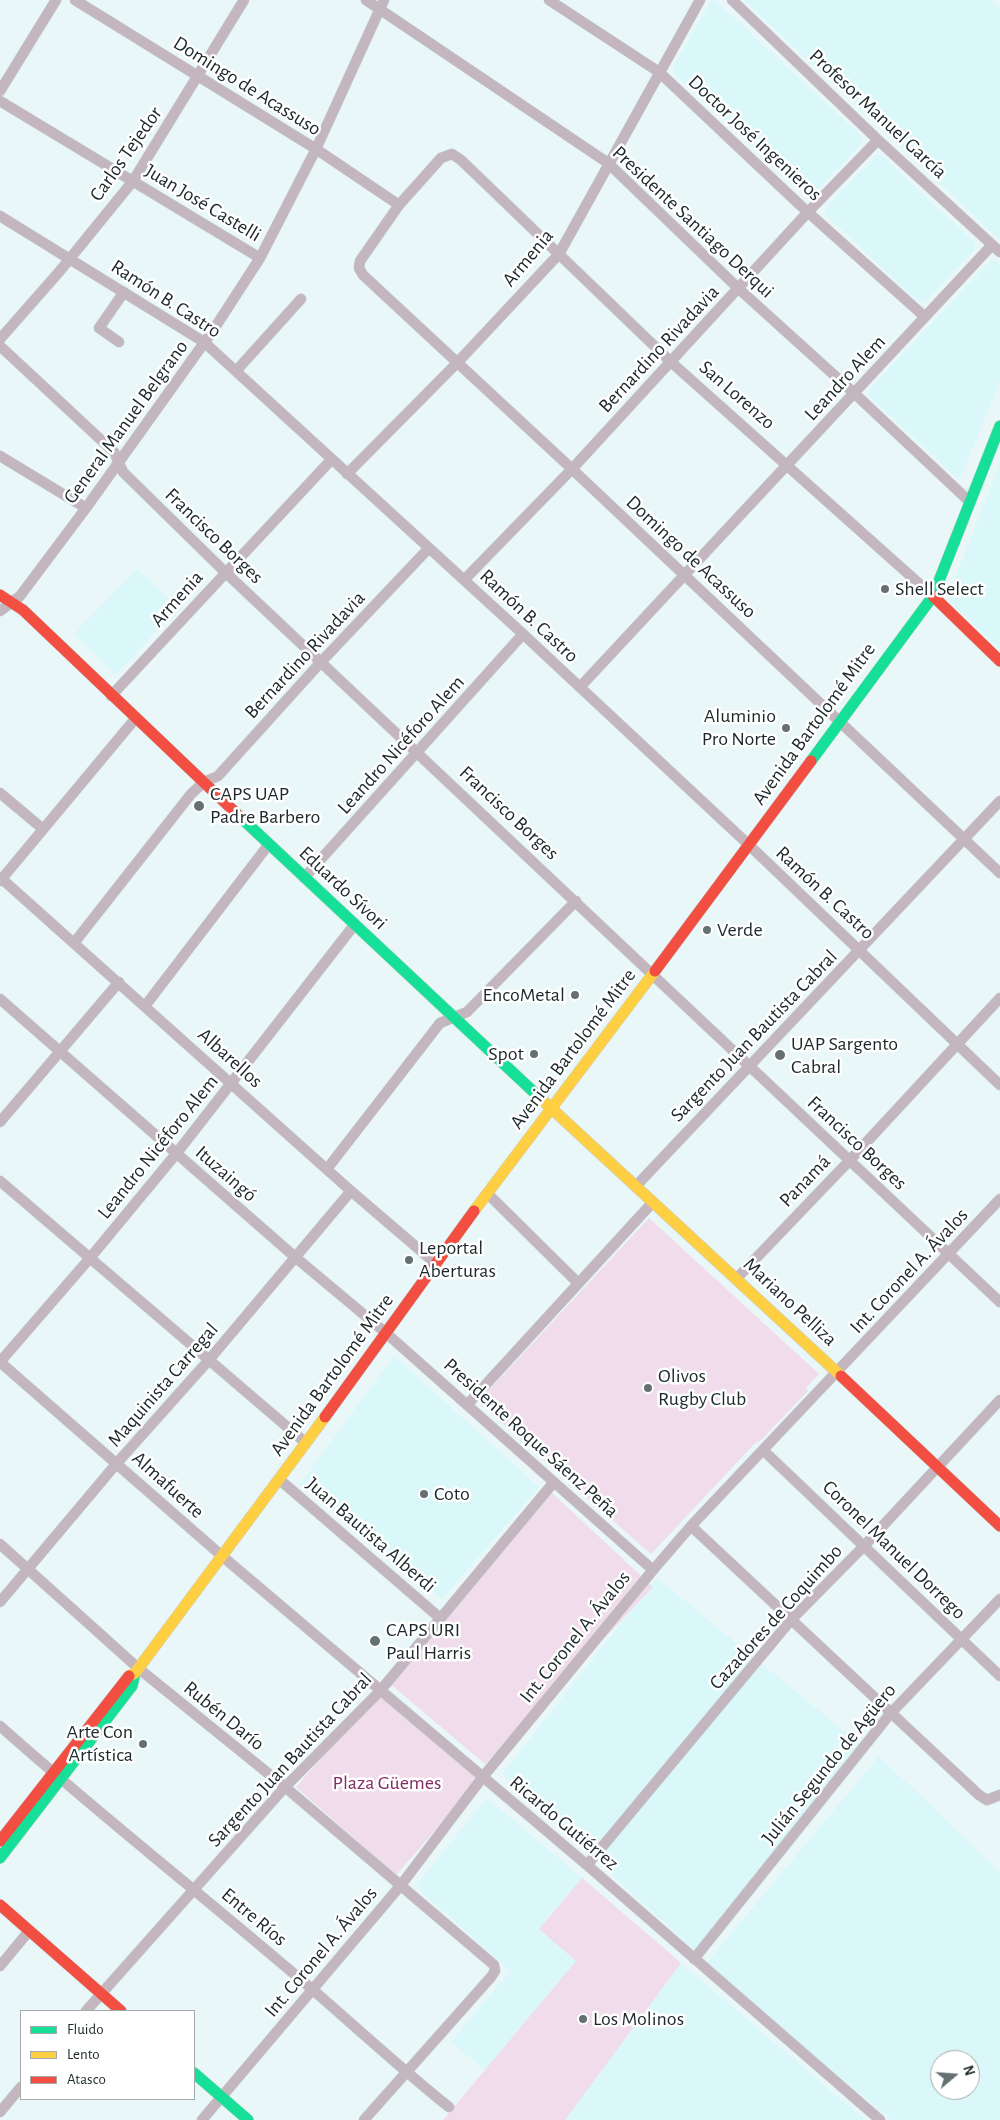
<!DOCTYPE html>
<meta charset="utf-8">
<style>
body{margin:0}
#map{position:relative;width:1000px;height:2120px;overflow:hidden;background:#e9f7f8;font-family:"Alegreya Sans",sans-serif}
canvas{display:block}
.legend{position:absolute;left:20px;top:2010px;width:175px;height:90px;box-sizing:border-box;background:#fff;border:1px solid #a4a9a9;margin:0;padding:6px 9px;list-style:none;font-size:15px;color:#1c2829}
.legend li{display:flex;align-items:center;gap:10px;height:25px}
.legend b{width:25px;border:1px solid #a4a9a9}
.north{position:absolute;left:930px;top:2050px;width:50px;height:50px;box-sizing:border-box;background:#fff;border:1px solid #a4a9a9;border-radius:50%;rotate:72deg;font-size:14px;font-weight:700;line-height:20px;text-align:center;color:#1c2829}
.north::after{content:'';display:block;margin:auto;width:18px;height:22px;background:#647071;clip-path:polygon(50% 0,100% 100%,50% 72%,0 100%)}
</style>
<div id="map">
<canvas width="1000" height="2120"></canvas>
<ul class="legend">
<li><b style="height:6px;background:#16e098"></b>Fluido</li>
<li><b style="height:6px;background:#ffcf43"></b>Lento</li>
<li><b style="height:6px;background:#f24e42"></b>Atasco</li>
</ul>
<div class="north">N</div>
</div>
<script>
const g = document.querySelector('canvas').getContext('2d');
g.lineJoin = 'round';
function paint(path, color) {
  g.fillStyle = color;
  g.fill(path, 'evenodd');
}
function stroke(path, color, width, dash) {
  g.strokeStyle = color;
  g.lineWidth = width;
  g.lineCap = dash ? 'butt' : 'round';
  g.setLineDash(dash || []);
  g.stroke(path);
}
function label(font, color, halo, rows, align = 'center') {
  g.font = font + ' "Alegreya Sans",sans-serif';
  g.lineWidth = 5;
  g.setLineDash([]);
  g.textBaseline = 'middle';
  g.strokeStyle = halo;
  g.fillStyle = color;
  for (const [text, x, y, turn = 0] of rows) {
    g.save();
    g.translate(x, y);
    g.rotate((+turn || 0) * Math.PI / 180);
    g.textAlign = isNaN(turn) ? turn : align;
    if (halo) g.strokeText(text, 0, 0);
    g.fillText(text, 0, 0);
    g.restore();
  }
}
paint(new Path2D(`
 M715 0 862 137V143L811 196H806L674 73 673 67 711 1Z
 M744 0H992L1000 8V240Z
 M881 155 975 243V249L925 302H919L826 215 828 206 876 156Z
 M990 261H996L1000 264V381L961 476 956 477 869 396V390Z
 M1000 465V649L950 602 949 593Z
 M137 569 178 607 117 674H114L74 634Z
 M394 1356 539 1487 442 1599 300 1484Z
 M657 1578 861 1745 694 1950 502 1774Z
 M879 1756 1000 1872V2120H892L705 1965ZM940 2060H970V2090H940Z
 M487 1798 582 1878 539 1929 576 1961 485 2070 451 2042 510 1971 415 1886Z
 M681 1963 865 2120H565Z`), '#daf8fa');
paint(new Path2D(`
 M649 1218 819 1374 806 1388 808 1391 759 1442 757 1441 651 1554 478 1402Z
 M552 1493 653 1587 485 1764 389 1683Z
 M378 1692 479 1780 396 1875 296 1787Z
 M582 1878 681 1963 565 2120H443L576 1961 539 1929Z`), '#f0dcea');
const street = new Path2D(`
 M75 0 316 149 399 205
 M366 0 608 163 739 289 854 393 970 502
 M549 0 659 72 801 206 925 317
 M732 0 878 140 1000 252
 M0 91 56 0
 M0 101 260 258
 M0 216 204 342 523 634 749 845 1000 1085
 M0 339 59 272 133 181 244 0
 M119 342 99 328 124 292
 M0 346 114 452 123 472 225 572 1000 1302
 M236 371 301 299
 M0 456 86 508
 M347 474 457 363 559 254 700 0
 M464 580 572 469 808 212 878 140
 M933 596 671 362 461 160 452 154 441 158 399 205 360 261 359 268 363 275 572 469 1000 873
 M0 611 20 596 86 508 214 329 260 258 316 149 384 0
 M580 687 992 245
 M111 696 331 460
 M0 793 43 829
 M304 878 523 634
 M2 879 351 1191 435 1263
 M0 881 135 719
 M74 943 191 794 204 782 218 776 321 662 429 548
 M0 999 295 1257 386 1333 653 1570
 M145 1006 269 844
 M0 1122 119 982
 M327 1169 440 1023 467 1012 576 901
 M0 1181 306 1443
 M636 1186 1000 801
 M487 1193 578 1283
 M737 1278 850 1160 1000 998
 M0 1362 222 1556 587 1865 880 2120
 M0 1362 90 1258 176 1154 355 924
 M467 1405 653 1202
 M763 1450 1000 1676
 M280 1480 440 1618
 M691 1526 979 1795 987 1800 1000 1795
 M0 1544 138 1668 285 1787 494 1965 495 1971 491 1977 364 2120
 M0 1602 117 1463 208 1361 351 1191
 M0 1726C91 1807 187 1883 280 1962 337 2009 391 2061 449 2107
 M587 1865 791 1620 864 1546 1000 1400
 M694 1959 890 1714 1000 1599
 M0 1966 29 1931
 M86 2011 285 1787 380 1691 554 1482
 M0 2112 21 2087
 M202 2120 401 1885 482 1778 653 1570 691 1526 1000 1199`);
const fast = new Path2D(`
 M811 761 933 596 1000 426
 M236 813 538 1096
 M0 1858 132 1686 135 1673
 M194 2073 248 2120`);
const slow = new Path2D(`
 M538 1096 841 1376
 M474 1211 655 971
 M129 1676 135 1673 325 1417`);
const jam = new Path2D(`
 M0 595 23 610 236 813
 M933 596 1000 661
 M655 971 811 761
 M841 1376 1000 1526
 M325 1417 474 1211
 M0 1841 129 1676
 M0 1905 121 2011`);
stroke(street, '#c6d1d1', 11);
stroke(fast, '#c6d1d1', 12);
stroke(slow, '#c6d1d1', 12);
stroke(jam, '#c6d1d1', 12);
stroke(street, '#c4b6bf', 10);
stroke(fast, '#16e098', 11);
stroke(slow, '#ffcf43', 11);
stroke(jam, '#f24e42', 11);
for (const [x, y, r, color] of [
 [885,589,5,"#647071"],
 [786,728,5,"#647071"],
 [199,806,6,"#647071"],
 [707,930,5,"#647071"],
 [575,995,5,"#647071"],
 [534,1054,5,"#647071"],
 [780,1055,6,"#647071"],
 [409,1260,5,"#647071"],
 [648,1388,5,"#647071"],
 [424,1494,5,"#647071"],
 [375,1641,6,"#647071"],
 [143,1744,5,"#647071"],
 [583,2019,5,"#647071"]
]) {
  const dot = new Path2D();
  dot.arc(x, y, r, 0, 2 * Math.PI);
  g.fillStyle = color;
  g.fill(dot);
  stroke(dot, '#fff', 2);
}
label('20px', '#1c2829', '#fff', [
 ["Domingo de Acassuso",247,86,32],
 ["Profesor Manuel García",878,114,43],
 ["Doctor José Ingenieros",755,138,43],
 ["Carlos Tejedor",126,154,-55],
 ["Juan José Castelli",203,203,31],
 ["Presidente Santiago Derqui",693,222,43],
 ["Armenia",528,258,-50],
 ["Ramón B. Castro",166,299,33],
 ["Bernardino Rivadavia",659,349,-47],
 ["Leandro Alem",845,378,-47],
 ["San Lorenzo",737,395,41],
 ["General Manuel Belgrano",126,422,-54],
 ["Francisco Borges",214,536,44],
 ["Domingo de Acassuso",691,557,43],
 ["Armenia",177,599,-48],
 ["Ramón B. Castro",529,616,43],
 ["Bernardino Rivadavia",305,655,-47],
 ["Avenida Bartolomé Mitre",814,724,-54],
 ["Leandro Nicéforo Alem",401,745,-48],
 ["Francisco Borges",509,813,43],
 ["Eduardo Sívori",343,888,43],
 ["Ramón B. Castro",825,893,43],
 ["Sargento Juan Bautista Cabral",754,1036,-46],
 ["Avenida Bartolomé Mitre",573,1049,-53],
 ["Albarellos",230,1058,42],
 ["Francisco Borges",857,1143,43],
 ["Leandro Nicéforo Alem",158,1147,-51],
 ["Ituzaingó",226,1174,41],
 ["Panamá",805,1181,-46],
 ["Int. Coronel A. Ávalos",909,1271,-47],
 ["Mariano Pelliza",790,1302,43],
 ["Avenida Bartolomé Mitre",332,1375,-54],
 ["Maquinista Carregal",163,1385,-49],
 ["Presidente Roque Sáenz Peña",531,1438,42],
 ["Almafuerte",168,1485,42],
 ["Juan Bautista Alberdi",371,1535,41],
 ["Coronel Manuel Dorrego",894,1550,44],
 ["Cazadores de Coquimbo",776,1617,-48],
 ["Int. Coronel A. Ávalos",575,1637,-51],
 ["Rubén Darío",224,1716,39],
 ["Sargento Juan Bautista Cabral",290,1760,-47],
 ["Julián Segundo de Agüero",829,1764,-51],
 ["Ricardo Gutiérrez",564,1823,40],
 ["Entre Ríos",254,1917,40],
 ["Int. Coronel A. Ávalos",321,1952,-50]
]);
label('20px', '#1c2829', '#fff', [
 ["Shell Select",895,589],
 ["Aluminio",776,716,"right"],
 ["Pro Norte",776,739,"right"],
 ["CAPS UAP",210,794],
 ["Padre Barbero",210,817],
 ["Verde",717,930],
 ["EncoMetal",565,995,"right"],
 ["UAP Sargento",791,1044],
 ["Cabral",791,1067],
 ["Spot",524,1054,"right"],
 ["Leportal",419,1248],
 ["Aberturas",419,1271],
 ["Olivos",658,1376],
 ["Rugby Club",658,1399],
 ["Coto",434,1494],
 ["CAPS URI",386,1630],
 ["Paul Harris",386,1653],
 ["Arte Con",133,1732,"right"],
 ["Artística",133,1755,"right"],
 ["Los Molinos",593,2019]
], 'left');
label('20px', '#832d63', '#fff', [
 ["Plaza Güemes",387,1783]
]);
</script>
